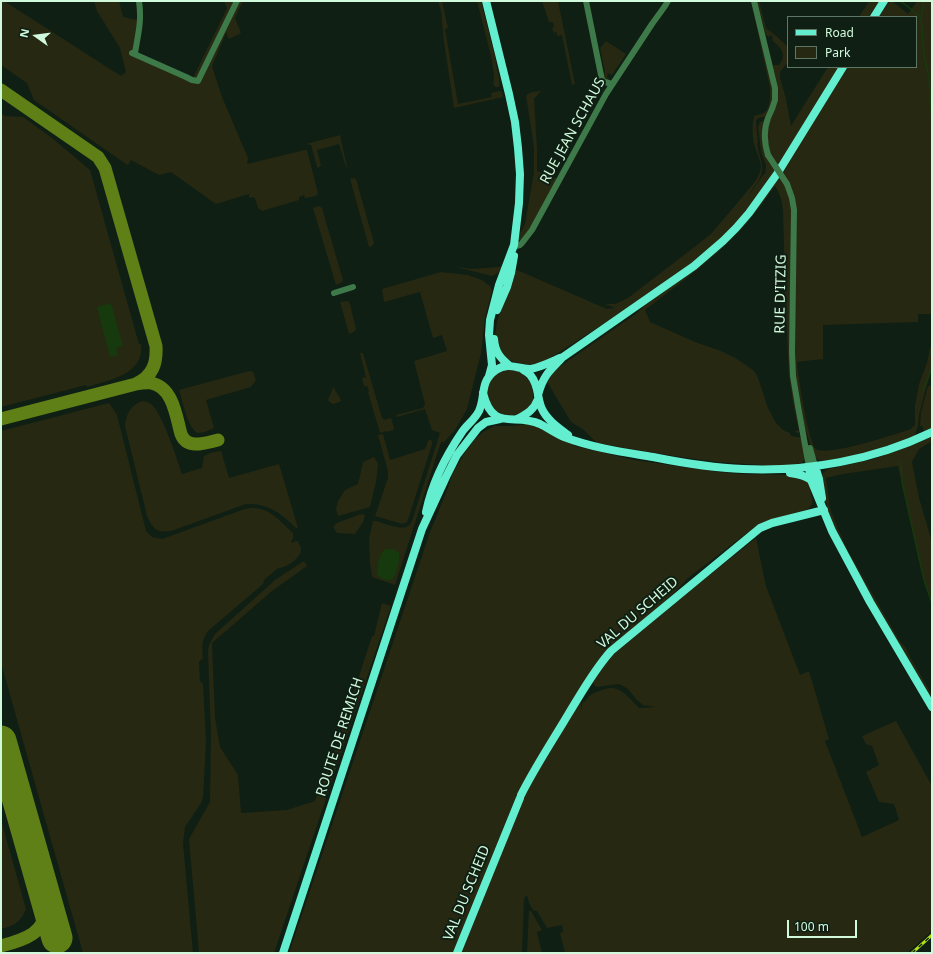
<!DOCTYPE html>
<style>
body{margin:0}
#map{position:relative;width:933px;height:954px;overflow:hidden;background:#0f1f14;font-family:"Noto Sans",sans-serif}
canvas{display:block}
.frame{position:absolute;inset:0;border:2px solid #d1fadc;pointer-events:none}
.legend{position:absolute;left:787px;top:16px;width:130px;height:52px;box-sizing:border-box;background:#0f1f14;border:1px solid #5d7764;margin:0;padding:5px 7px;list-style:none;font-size:12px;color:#d1fadc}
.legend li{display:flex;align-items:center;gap:8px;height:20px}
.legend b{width:20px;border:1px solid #5d7764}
.north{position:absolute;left:16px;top:16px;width:40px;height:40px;-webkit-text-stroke:3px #0f1f14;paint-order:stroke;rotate:284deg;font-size:11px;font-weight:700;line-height:16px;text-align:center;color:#d1fadc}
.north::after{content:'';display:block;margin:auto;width:14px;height:18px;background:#d1fadc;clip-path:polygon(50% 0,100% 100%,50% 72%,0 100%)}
.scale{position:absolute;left:787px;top:920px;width:70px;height:18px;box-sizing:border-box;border:2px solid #d1fadc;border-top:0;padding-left:5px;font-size:12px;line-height:14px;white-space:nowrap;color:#d1fadc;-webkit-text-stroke:3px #0f1f14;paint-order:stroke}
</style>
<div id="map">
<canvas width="933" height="954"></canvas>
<div class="frame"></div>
<ul class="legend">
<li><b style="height:5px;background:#63efcf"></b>Road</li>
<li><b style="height:11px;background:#262812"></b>Park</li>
</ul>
<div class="north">N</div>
<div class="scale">100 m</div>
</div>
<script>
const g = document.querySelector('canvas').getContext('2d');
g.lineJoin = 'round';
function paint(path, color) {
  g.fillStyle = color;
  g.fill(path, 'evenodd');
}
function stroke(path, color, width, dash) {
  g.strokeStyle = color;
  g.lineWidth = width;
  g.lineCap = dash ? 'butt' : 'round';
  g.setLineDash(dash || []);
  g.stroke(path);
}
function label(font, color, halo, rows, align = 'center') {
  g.font = font + ' "Noto Sans",sans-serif';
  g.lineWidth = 4;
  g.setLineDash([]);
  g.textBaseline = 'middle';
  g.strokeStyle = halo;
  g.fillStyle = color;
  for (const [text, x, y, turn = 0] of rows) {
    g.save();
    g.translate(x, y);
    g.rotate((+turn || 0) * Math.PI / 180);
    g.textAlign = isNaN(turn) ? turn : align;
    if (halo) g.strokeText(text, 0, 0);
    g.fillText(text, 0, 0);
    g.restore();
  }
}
paint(new Path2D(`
 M1 1H4L121 76 126 72 120 48 97 11 94 1H119L123 17 137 20V13L136 1H137L139 12 135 53 191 82 227 8 224 1H243L235 18 241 33 229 39 226 33 212 66 222 97 248 158 247 164 305 150H307L318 193 316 196 305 198 304 195 299 197V200L262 211 258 208 255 198 253 197 249 198V194L216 204 171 172 159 175 131 160 128 165 126 164 34 100 27 83 1 65Z
 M438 1H442L448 28 445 29 458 104 492 97 491 93 500 91 502 92 503 97 454 108 444 42 441 11Z
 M477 1H481L496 60C496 69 501 78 499 87H495L493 84 494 75 491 56Z
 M542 1H558L575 84 572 85 562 35 557 36V32L554 33 552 28 554 27 553 22H549Z
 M751 1H752L770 74 773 95 772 103 766 117C761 117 757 117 756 122L758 143H757C758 151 761 158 762 165 764 176 755 185 750 193V194L763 175 765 174 766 165 761 152 758 127 760 122 764 121C761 141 762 154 774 169L769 151 766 132 778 96 777 83 773 67 774 65H779C788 54 780 47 772 40L773 38 771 35 769 37 766 35 757 1H759L766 28 776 36 786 45 788 49V62L780 72V78L786 99 791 126 828 67H840L786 153 759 194 750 207 730 229 715 244 694 262 625 310 555 355 540 363 528 365 514 362 505 358 499 351 495 335 497 322 514 271 517 270 607 309 615 308 605 304H615L628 298 697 245 711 234 754 183C757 178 760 174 761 168 761 160 756 152 754 144 752 134 752 126 754 116 757 115 761 114 764 113 771 108 770 95 770 88Z
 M869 1H881L871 17H859Z
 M889 1H892L908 14 917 1H932V314H918V322L823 325V359L797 362C798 375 808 442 816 449 827 457 896 434 911 429L915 425V406L919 384 927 363 930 348H932V369L926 388 919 415 918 426 914 437 854 456 822 461 817 459 814 455 799 411 803 430 798 433 794 432 799 430 794 408 789 376 785 291 783 210C782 200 780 194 775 186 764 201 753 217 739 231 712 261 677 285 645 310L650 322 695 342 721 351 737 359 753 370 757 375 768 408 776 423 783 430 790 433 791 436 804 438 805 457 804 460 801 463 797 464 776 466 719 462 674 456 597 443 584 430 571 422 546 380 549 374 637 313 644 306 713 254 775 181 848 67H916V17H879Z
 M606 41 626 54 612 75 608 73 607 77 610 79 607 80 604 78V75L605 72 600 48Z
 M541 91 534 99 537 149V171L558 179 536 219 521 241 517 239 525 224 534 172V149L530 120 526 97C528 91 535 92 541 91Z
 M1 113 5 116 23 117 52 138 90 170 139 344H141C145 374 110 380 87 387L86 385 1 407Z
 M340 135 347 167H346L339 144 317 150 321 166 318 168 317 167 311 145 306 144Z
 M354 178 356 179 374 243 372 246 369 247 350 179Z
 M319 206 322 208 343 280 342 282 336 285 313 208Z
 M452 266 471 269 498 267 502 266C501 272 497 274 492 276Z
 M441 272 468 275 482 280 490 286 492 291 485 318 481 353 467 409 455 430 444 442H441L395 585 372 577 370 563 369 538 373 521H376C383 523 403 531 408 526 410 525 411 523 412 521L440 433 432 430 425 409 397 417 396 415 423 408 425 404 414 361 447 351 442 335 433 338 420 292 384 302 382 289Z
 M347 301 349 302 350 304 356 329 354 332 349 334 340 302Z
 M360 353H363L382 418 384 420 391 418 394 428 393 430 387 432V431L380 433 368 392 369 391 367 386H364L362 378 366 377Z
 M505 370C522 369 530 376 533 392 533 395 534 399 533 402 528 415 509 417 498 415L486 397C489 382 489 376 505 370Z
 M249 371 253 372 256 380 251 387 206 400 214 428C210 430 203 433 199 433 188 432 182 398 179 390Z
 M928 386H932V429L926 432 924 431 922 426H920L921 413Z
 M334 387 335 390 341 400 340 402 333 404 331 403 328 400 333 388Z
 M142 401C145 401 148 402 151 404 162 412 177 459 182 474L202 468 204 456 210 453 221 451 229 478 279 464 298 528H296C281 513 268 503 246 504L171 531C156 533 153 529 147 516L125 426C126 414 131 405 142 401Z
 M109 403 117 415 146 531 152 537 162 539 242 510C245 509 249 508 252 508 269 507 282 523 293 533V538L291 542 292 543 296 541H298C299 544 301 547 301 550 301 558 285 569 278 568L264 580 263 584 208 631C201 641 202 646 203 658L199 662 200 681 203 684 206 743 203 797 201 803 185 827 183 843 193 953H83L1 663V431Z
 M528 424 534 425 575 446 634 460 719 472 741 474 796 475 807 480 812 489 810 490C812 498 815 503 808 509L764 522 747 533 688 578 675 592 599 659 529 772 517 794 453 953H289L430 532 446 493 453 473 466 451 475 439 483 432 494 426H513Z
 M383 434 390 460 425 449 429 439 432 441V444L408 520 407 522 402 524 375 516 388 478V471L378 435Z
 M932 436V441L919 449 912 462 919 498 932 542V603L924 580 898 466 843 474 826 478 830 508 838 529 848 551 899 640 906 648 909 655 932 695V703L897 644 835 532 828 511 821 477 823 473 828 469 874 459 915 444Z
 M374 457 378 464 376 482 370 507 338 516 336 509 338 501 345 490 358 484 363 462Z
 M361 514 365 515 363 522 355 534 337 533 333 527 337 523Z
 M756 538 766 586 800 675 809 671 829 739 825 741 862 837 899 820 894 804 879 802 866 772 879 765 872 746 866 744 862 736 896 721 932 786V931L907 953H565L560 933 563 932 562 925 547 928 537 911 533 910 529 903 527 895 524 899 522 953H460L525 791 581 700V710L583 701 585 702C588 696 591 694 597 692 619 681 625 694 639 708L655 707 643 705 637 700 627 688 619 684 597 687 594 685 593 682 592 681 614 651Z
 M304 561 307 566 272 591 212 643 215 718 220 747 238 775 241 813 287 810 315 801 337 744 372 636H374L382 603 391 606 274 953H199L189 839 210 802 211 734 208 652 209 645 215 634 275 580Z
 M1 820 26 909C21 922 14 926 1 929Z
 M529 911H531L542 930 537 932 542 953H527Z`), '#262812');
paint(new Path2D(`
 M111 303 123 346 116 348 118 355 110 357 97 307Z
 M385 549H393L399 553C400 560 397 576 391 580 385 580 381 579 377 575 378 565 378 555 385 549Z`), '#17390e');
stroke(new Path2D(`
 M900 1 911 9 921 18 924 55 929 77 932 122
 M921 18 924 1
 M932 138V142
 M923 391 932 367
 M901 462 902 482 924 580 932 603`), '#17390e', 1.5);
stroke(new Path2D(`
 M1 90 98 157 105 168 156 346C157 363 153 376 136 384L1 419
 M136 384C141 383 146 382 151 383 173 387 176 416 181 434 187 450 205 443 218 440
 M1 946C24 940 48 933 46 904 45 897 43 891 42 885`), '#5f8016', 13);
stroke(new Path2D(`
 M1 741 57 938`), '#5f8016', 31);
stroke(new Path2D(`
 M586 1 602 80 605 82 612 84
 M754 1 775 88C775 92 775 96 775 100 773 107 771 112 768 118 763 131 764 142 768 155
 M132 53 186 77 192 80 198 81 237 1
 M135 53C138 34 142 21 139 1
 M787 184 792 198 794 210 792 352 793 376 798 406 809 467
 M514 245 516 246 520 245 522 243 532 230 606 94 652 24 665 6 668 1
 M334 293 353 287
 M810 448 815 466`), '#3e7949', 6);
stroke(new Path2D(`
 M486 1 509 94 515 122 518 148 520 174 519 203 514 245 499 285 490 320 489 335 492 365 489 376
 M874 17 884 1
 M497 310 507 287 511 273 514 256
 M494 339C495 352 500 358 510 366
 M522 369C525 371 529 373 531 376 539 385 537 399 542 409 547 420 559 428 568 435
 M483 393C493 433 514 412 540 424 548 428 556 434 564 437 593 448 623 452 653 457 683 463 713 468 743 469 807 472 874 460 932 432
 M538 395C543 376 549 371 563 357L694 266 723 241 736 228 749 213 777 174 843 67
 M517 419C527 414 534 410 538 399
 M815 466 819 479 822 498
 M809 467 811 480 832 531 870 602 932 707
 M790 473C798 474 804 475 811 480
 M426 512C432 483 445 457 462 432 467 425 475 419 479 411 486 396 479 382 496 370 509 361 519 370 531 369 541 367 551 362 560 358
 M521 795C535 767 553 740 569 713 582 692 594 670 611 651L760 528 772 523 824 510
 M283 953 422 529 446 477 457 455 478 428 486 422 500 419
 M457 953 520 798`), '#63efcf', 8);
const rail = new Path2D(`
 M912 953 932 935`);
stroke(rail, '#afe117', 3);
stroke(rail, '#0f1f14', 1.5, [4.5]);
stroke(new Path2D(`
 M768 155 787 184`), '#3e7949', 6);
label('14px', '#d1fadc', '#0f1f14', [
 ["RUE JEAN SCHAUS",573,131,-61],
 ["RUE D'ITZIG",781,294,-89],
 ["VAL DU SCHEID",638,613,-41],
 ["ROUTE DE REMICH",340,737,-72],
 ["VAL DU SCHEID",467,893,-68]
]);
</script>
